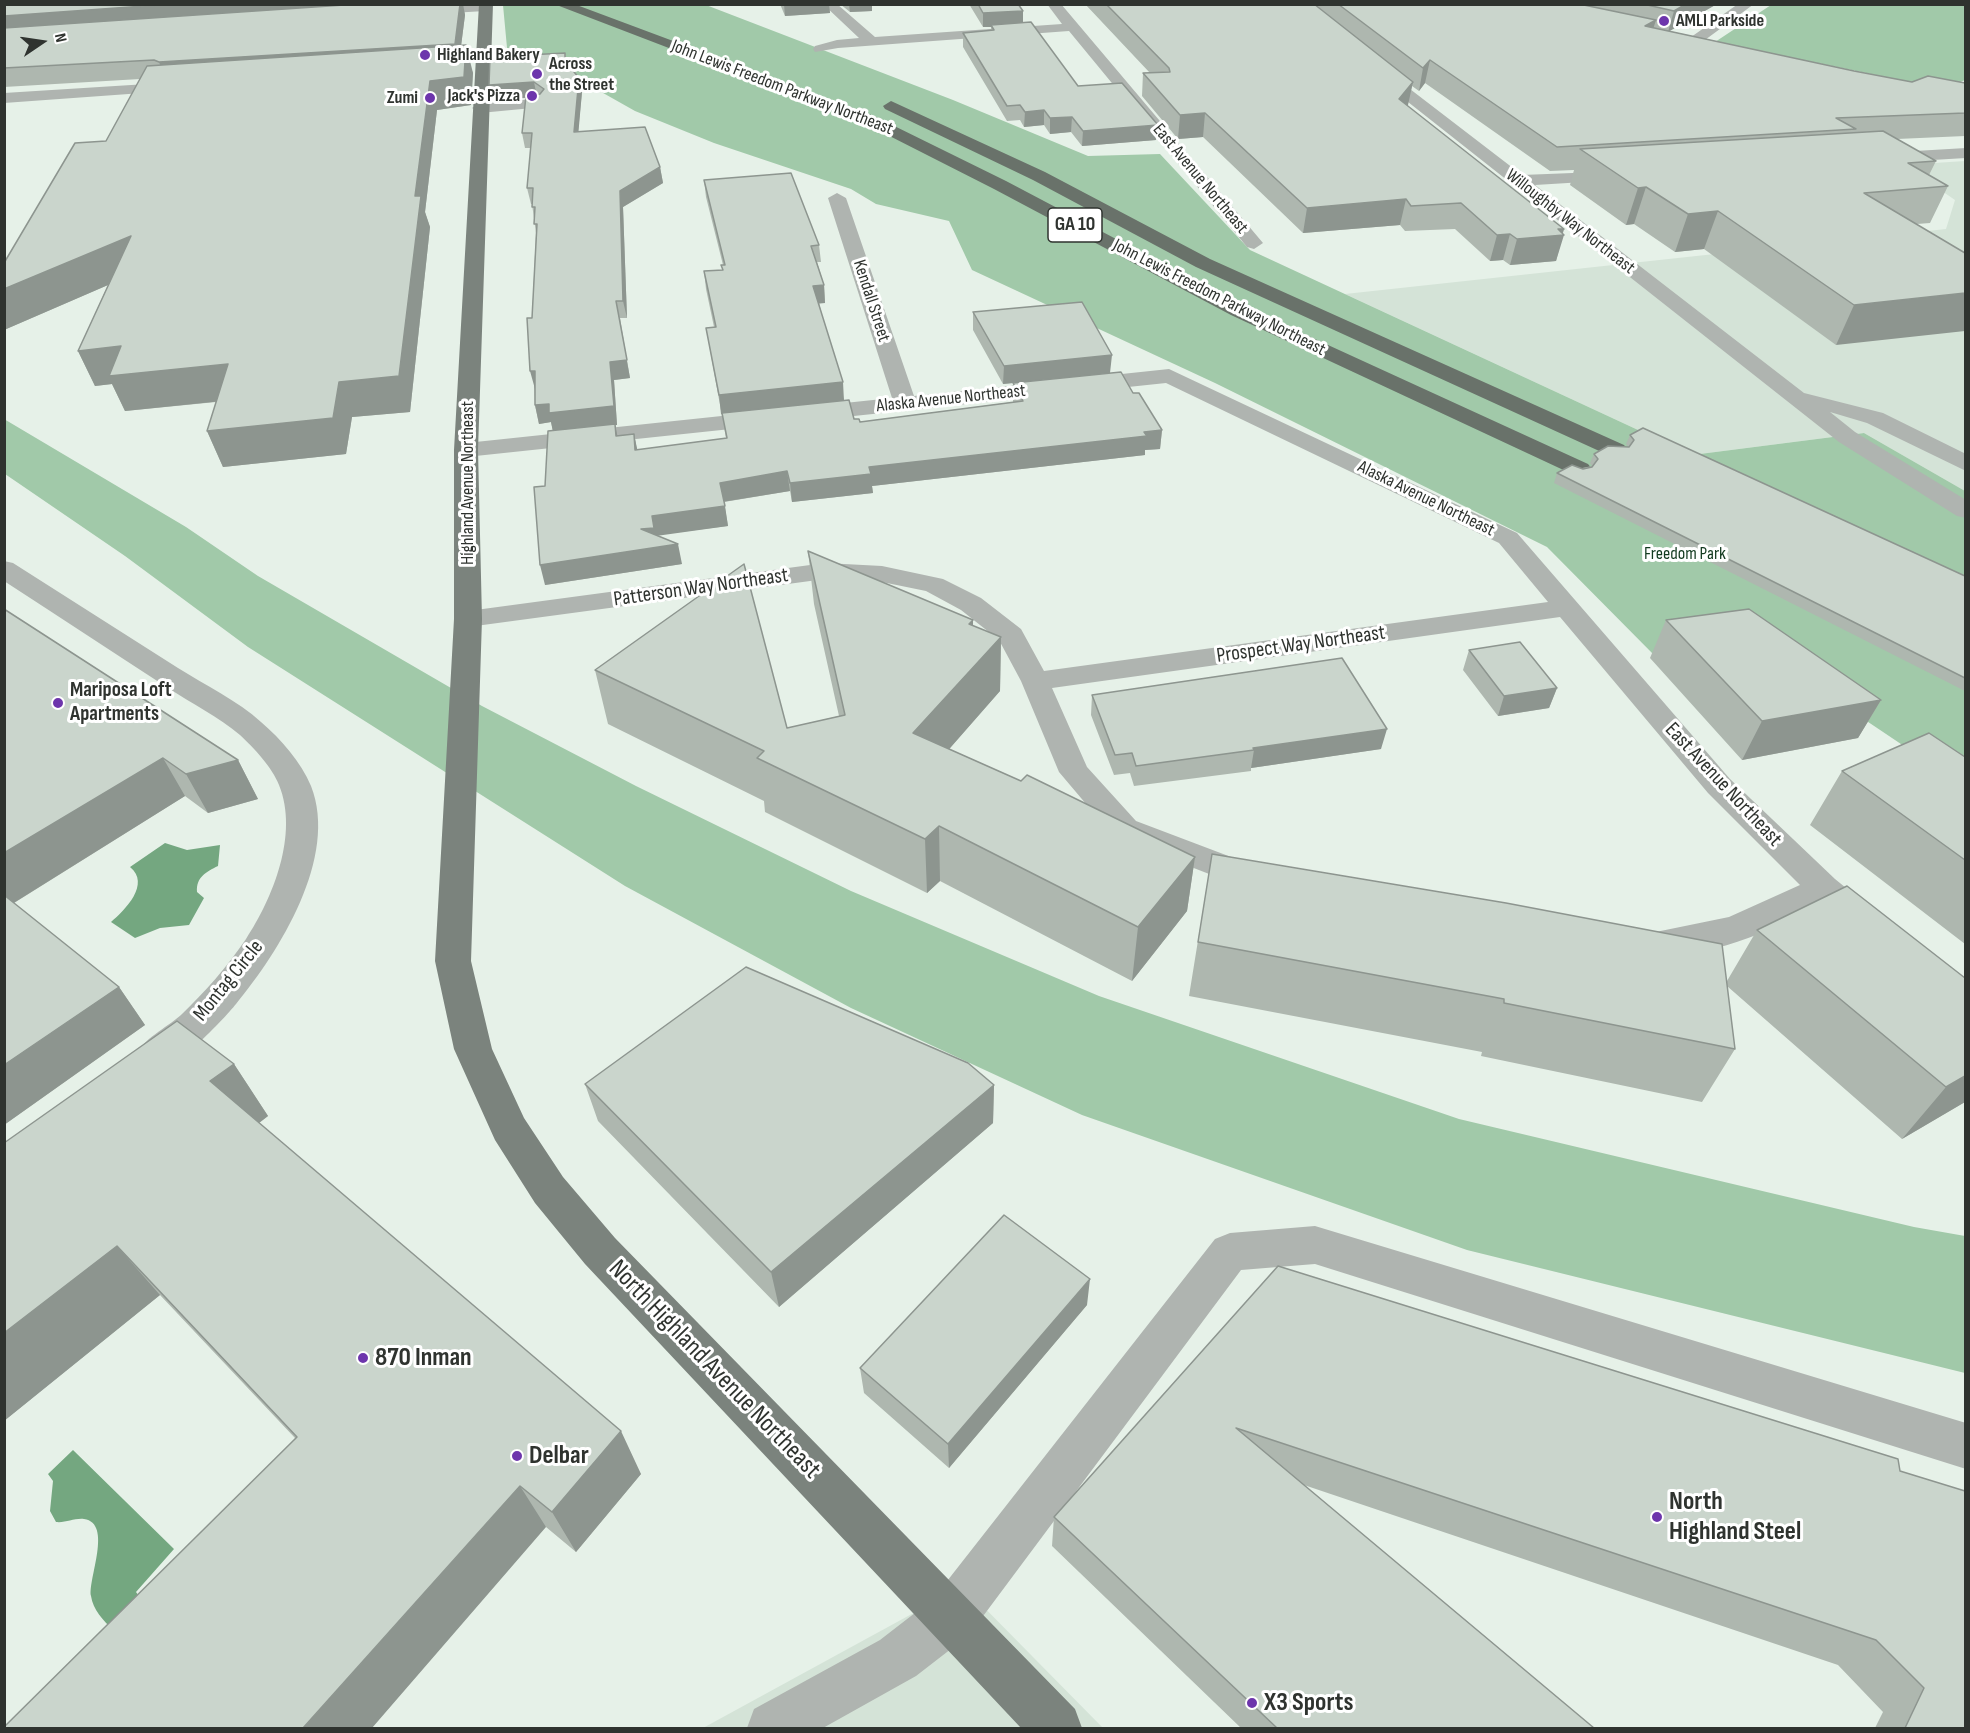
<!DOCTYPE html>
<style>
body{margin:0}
#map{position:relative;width:1970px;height:1733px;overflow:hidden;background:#e6f1e8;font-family:"Sofia Sans Condensed",sans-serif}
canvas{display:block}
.frame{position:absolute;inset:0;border:6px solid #2f332f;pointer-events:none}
.north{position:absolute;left:12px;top:12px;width:60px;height:60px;-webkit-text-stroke:4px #fff;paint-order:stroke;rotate:77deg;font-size:16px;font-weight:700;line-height:24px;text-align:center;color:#2f332f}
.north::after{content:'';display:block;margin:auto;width:21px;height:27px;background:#2f332f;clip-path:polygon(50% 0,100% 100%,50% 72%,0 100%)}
</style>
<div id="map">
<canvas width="1970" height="1733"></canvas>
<div class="frame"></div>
<div class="north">N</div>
</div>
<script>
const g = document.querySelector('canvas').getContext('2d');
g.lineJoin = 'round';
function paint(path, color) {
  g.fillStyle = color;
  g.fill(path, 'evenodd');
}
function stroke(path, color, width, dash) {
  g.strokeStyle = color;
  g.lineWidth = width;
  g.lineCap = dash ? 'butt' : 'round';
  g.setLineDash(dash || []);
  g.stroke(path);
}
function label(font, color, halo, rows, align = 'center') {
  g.font = font + ' "Sofia Sans Condensed",sans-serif';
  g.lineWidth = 6;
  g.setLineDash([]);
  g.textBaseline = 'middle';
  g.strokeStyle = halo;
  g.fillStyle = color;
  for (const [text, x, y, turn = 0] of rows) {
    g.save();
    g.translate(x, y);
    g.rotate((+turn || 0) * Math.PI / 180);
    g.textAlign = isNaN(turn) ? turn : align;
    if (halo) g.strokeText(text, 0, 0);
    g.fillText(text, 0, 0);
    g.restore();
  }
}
paint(new Path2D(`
 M1965 161V491L1864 433 1692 455 1345 294 1946 229 1955 200 1904 165Z
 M963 1586 1103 1728H703Z`), '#d4e3d7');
paint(new Path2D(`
 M503 5H706L953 100 1088 156 1160 154 1250 250 1692 455 1864 433 1965 491V787L1743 638 1654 655 1547 547 1215 383 972 270 949 221 876 204 851 189 714 143 635 111 557 67 509 69Z
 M1771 5H1965V80L1944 89 1715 42Z
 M4 419 186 527 258 576 482 706 636 786 851 891 1099 996 1459 1119 1914 1227 1965 1236V1373L1467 1250 1082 1115 851 1008 625 886 248 647 125 556 5 474Z`), '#a1c9a9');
paint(new Path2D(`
 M165 843 187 850 220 845 218 866C206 872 196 877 197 892L204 898 189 925 160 928 135 938 111 922C125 910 151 884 130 867Z
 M73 1450 174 1549 136 1592 141 1599 113 1630C103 1620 93 1610 91 1596 88 1579 113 1523 84 1519 74 1518 66 1523 56 1522L50 1511 53 1481 48 1474Z`), '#74a780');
paint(new Path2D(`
 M459 4H490L492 7 485 11 418 15 411 11 418 7Z
 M823 4H837L875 37 1062 24 1047 4H1061L1263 243 1254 249 1247 247 1069 31 838 48 815 52 813 49 815 46 837 40 859 38Z
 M1738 4H1754L1694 48H1684L1682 45 1684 42Z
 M1375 65 1380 66 1522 175 1623 171 1626 175 1623 179 1617 180 1535 185 1804 393 1883 413 1966 454V471L1867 423 1830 412 1855 432 1966 500V518L1957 516 1839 442 1370 72 1368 69 1370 66Z
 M179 82 184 84 187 87 184 90 4 103V93Z
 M537 99 545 104 543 107 480 113 472 108 480 103Z
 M1966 148V158L1881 163 1873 158 1881 153Z
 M837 193 846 198 914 396 1169 369 1517 533 1730 779 1835 879 1878 914 1883 923 1878 932C1854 940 1839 919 1821 905 1780 928 1687 968 1641 953L1636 944 1641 935 1729 917 1800 885 1708 793 1560 617 1052 688 1087 767 1136 821 1239 860 1266 867 1271 875 1266 883 1254 887 1222 879 1114 837 1059 772 1021 681 999 640 961 610 926 591 882 582 825 579 468 627 458 625 454 619 458 613 468 611 825 563 882 566 943 579 981 598 1021 629 1044 671 1548 602 1499 543 1166 383 466 457 458 455 454 450 458 445 466 443 892 398 828 198Z
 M4 561 13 563C68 598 123 633 178 668 205 685 238 701 261 722 281 739 301 762 311 786 339 857 279 952 236 1004 223 1020 173 1073 153 1072 149 1072 143 1069 140 1068L134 1057C144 1038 165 1029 181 1015 205 992 227 967 246 939 273 898 299 834 279 785 272 767 254 748 240 735 219 717 191 703 168 688 113 652 59 617 4 581Z
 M1315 1226 1966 1423V1469L1315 1264 1241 1270 969 1635 916 1676 823 1728H747L754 1709 880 1640 933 1599 1215 1239 1230 1233Z`), '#afb4b0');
paint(new Path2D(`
 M479 4H493L478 450 482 619 471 961 492 1049 524 1118 563 1177 615 1238 1075 1709 1082 1728H1021L585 1264 535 1203 495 1140 454 1049 435 961 454 619V450Z`), '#7b837d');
paint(new Path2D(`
 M554 4H574L874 116 1006 181 1245 307 1588 464 1592 469 1588 474 1580 476 1572 474 1231 315 994 189 862 122Z
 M891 101 1045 172 1210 259 1624 445 1628 450 1624 455H1608L1196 267 1033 180 885 109 883 106Z`), '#69726a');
paint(new Path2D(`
 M4 4H463L465 15 461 46 473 73 471 105 437 110 425 212 430 227 410 412 352 417 346 454 223 467 207 431 216 402 125 411 112 384 95 386 78 351 108 285 4 330 106 141 140 79 4 87Z
 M780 4H829L830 13 785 16Z
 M840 4H872V11L850 12Z
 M969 4H1018L1023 11V23L1078 86 1156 140 1082 146 1071 132 1050 134 1044 125 1024 127 1020 120 1007 121 963 47V33L991 31V27H983Z
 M1085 4H1717L1669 31 1854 71 1912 82H1965V136L1897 139 1936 161 1929 175 1948 186 1930 223 1917 224 1836 345 1704 249 1675 252 1634 224 1626 225 1570 185 1574 170 1550 171 1425 83 1419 91 1412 86 1407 106 1564 229 1556 261 1510 265 1503 260 1490 261 1455 229 1405 231 1400 225 1303 233 1203 137 1178 139 1142 96 1143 73H1150Z
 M565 53 567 63 582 92 578 132 660 167 663 183 623 207 627 318H620L630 378 614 380 617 425H615L617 436 634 434 637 450 726 438 706 328 714 327 706 289 704 271 722 270 723 265 706 197 704 180 819 245 821 262H817L824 285 825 303H819L844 400 854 419 860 422 1013 402V383L1003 384 973 330V312L1110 373 1133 393 1162 430 1160 449 1145 450V455L872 486 873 493 792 502 790 491 724 502 728 526 656 535 682 564 545 585V486L553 431 551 422 539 424 535 405 532 318 536 233 532 204H531L527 188 531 148H525L522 133 526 98 492 100Z
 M1630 435 1965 576V691L1554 483 1557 473 1592 466 1590 463 1594 454 1628 447 1626 444Z
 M808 551 973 626 1001 637 1000 691 949 749 1021 781 1195 857 1187 911 1132 981 940 881 927 893 765 812 764 801 608 724 595 670 787 728 839 716 814 604Z
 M4 609 238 760 258 799 208 813 185 796 14 903 119 987 145 1025 4 1125Z
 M1666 620 1881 700 1858 738 1742 760 1650 658Z
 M1469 650 1557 688 1549 708 1498 716 1463 670Z
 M1092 695 1381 749 1251 768V771L1134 786 1130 773 1114 775 1091 715Z
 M1965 757V944L1810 825 1842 771Z
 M1212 854 1727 981 1757 930 1965 1102 1902 1139 1727 986 1735 1049 1702 1102 1481 1056 1482 1052 1189 996Z
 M234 1064 268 1116 259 1123 641 1474 576 1552 546 1527 295 1438 160 1295 4 1421V1143Z
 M585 1084 994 1085 993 1123 779 1307 598 1121Z
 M1278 1266 1900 1471 1965 1728H1875L1883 1712 1838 1665 1304 1485 1594 1728H1241L1052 1546 1054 1517Z
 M1087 1305 949 1468 864 1393 860 1368Z`), '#aeb7af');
paint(new Path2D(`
 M172 4H390L4 34V16Z
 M460 4H463L465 15 459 62 166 81 159 62Z
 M784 4H829L830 13 785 16Z
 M849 4H872V11L850 12Z
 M1686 4H1717L1668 32 1674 11Z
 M1023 11V24L991 25V27H983V13Z
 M1656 20 1649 42 1645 26Z
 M466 45 473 73 471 105 437 110 425 212 430 227 410 412 352 417 346 454 223 467 207 431 339 382 415 196 430 81Z
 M1430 60 1425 83 1419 91 1423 68Z
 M579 78 582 92 577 148 574 132Z
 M534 82 537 97 492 100 489 85Z
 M1413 82 1408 105 1394 123 1399 99Z
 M1044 110V125L1024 127 1025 112Z
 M1205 113 1203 137 1178 139 1180 115Z
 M1072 117 1071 132 1050 134V118Z
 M1158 125 1156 140 1082 146 1083 131Z
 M660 167 663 183 623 207 627 318 623 301 620 191Z
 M1646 187 1634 224 1626 225 1638 188Z
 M1406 199 1400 225 1303 233 1307 208Z
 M1718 211 1704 249 1675 252 1688 214Z
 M1558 229H1564L1562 235H1564L1556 261 1510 265 1517 239Z
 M1510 234 1503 260 1490 261 1497 235Z
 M131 236 145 269 4 330V289Z
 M824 285 825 303 815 304 813 286Z
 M1965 293V331L1836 345 1854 305Z
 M616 301 630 378 614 380 617 425H615L619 443 553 432 551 422 539 424 535 405 610 362Z
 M121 346 228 364 242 399 125 411 112 384 95 386 78 351Z
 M1112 355 1110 373 1003 384 1004 366Z
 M530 371H535V389Z
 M843 382 844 401 721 414 719 395Z
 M1162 430 1160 449 1145 450V455L872 486 873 493 792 502 790 483 869 467Z
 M634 434 638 453 635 450Z
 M787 471 790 491 722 502 720 483Z
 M725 506 728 526 656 536 641 529 652 516Z
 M678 544 682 564 545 585 540 565Z
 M973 620V667L1001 637 1000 691 916 787 913 733 969 624Z
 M1557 688 1549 708 1498 716 1504 696Z
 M1881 700 1858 738 1742 760 1762 721Z
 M1387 729 1381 749 1251 768 1254 750 1253 748Z
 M163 758 185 796 4 909V853Z
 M238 760 258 799 208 813 186 774Z
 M939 826 940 881 927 893 925 839Z
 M1195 857 1187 911 1132 981 1138 927Z
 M119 987 145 1025 4 1125V1065Z
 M234 1064 268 1116 246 1133 210 1081Z
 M1965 1076V1102L1902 1139 1946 1087Z
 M994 1085 993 1123 779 1307 771 1272Z
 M117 1246 160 1295 4 1421V1333Z
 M1090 1279 1087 1305 949 1468 948 1444Z
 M621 1431 641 1474 576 1552 552 1512Z
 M520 1486 546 1527 372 1728H303Z`), '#8d958f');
const building = new Path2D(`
 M4 4H172L4 16Z
 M359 4H460L455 44 159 62 154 60 4 68V28Z
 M978 4H1018L1023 11 983 13Z
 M1106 4H1314L1413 82 1399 99 1564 229H1558L1564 235 1517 239 1510 234 1497 235 1461 203 1411 206 1406 199 1307 208 1205 113 1180 115 1143 73 1170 72 1169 68Z
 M1338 4H1579L1656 20 1645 26 1854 71 1912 82 1928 76 1965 83V113L1836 118 1856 129 1557 147 1430 60 1423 68Z
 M1643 4H1686L1674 11Z
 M1031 22 1078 86 1122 83 1158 125 1083 131 1072 117 1050 118 1044 110 1025 112 1020 105 1007 106 963 33 994 30 991 25Z
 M466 45 464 77 430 81 415 196H421L399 376 339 382 333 418 207 431 228 364 109 376 121 346 78 351 131 236 4 289V263L75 143 106 141 147 66Z
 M565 53V61L579 78 574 132 645 127 660 167 620 191 623 301H616L627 360 610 362 614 406 549 413V404L535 405V371H530L527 318H532L537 224H534L535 207H532L533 188H527L532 133H522L526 96 540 94 544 89 534 82 489 85 490 57Z
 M1883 131 1936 161 1908 163 1948 186 1864 193 1965 253V293L1854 305 1718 211 1688 214 1646 187 1638 188 1580 149Z
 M791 173 819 245 811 246 824 285 813 286 843 382 719 395 706 328 716 327 704 271 723 270 721 265H725L704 180Z
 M1082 302 1112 355 1004 366 973 312Z
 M1121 372 1133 393H1139L1162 430 1144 432 1147 436 869 467 871 474 790 483 787 471 720 483 725 506 652 516 654 528 641 529 678 544 540 565 534 487 545 486 548 431 615 424 616 436 634 434 635 450 727 438 722 413 849 400 854 419H859L860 422 1023 401 1013 383Z
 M1643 428 1965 576V678L1557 473 1572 465 1583 469 1592 467 1598 459 1594 454 1608 446 1629 447 1634 440 1630 435Z
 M808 551 973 620 969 624 1001 637 913 733 1021 781 1027 775 1195 857 1138 927 939 826 925 839 757 758 764 751 595 670 744 564 787 728 845 715Z
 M4 609 238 760 186 774 163 758 4 853Z
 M1749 609 1881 700 1762 721 1666 620Z
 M1520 642 1557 688 1504 696 1469 650Z
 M1342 658 1387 729 1253 748 1254 750 1136 766 1132 753 1115 755 1092 695Z
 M1929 733 1965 757V860L1842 771Z
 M1212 854 1506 903 1722 944 1735 1049 1504 1003V999L1198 942Z
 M1847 886 1965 978V1076L1946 1087 1757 930Z
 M4 895 119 987 4 1065Z
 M746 967 968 1063 994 1085 771 1272 585 1084Z
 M177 1021 234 1064 210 1081 621 1431 552 1512 520 1486 303 1728H4V1727L297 1437 117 1246 4 1333V1143Z
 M1004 1215 1090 1279 948 1444 860 1368Z
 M1278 1266 1898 1459 1900 1471 1965 1491V1728H1905L1924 1688 1876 1640 1236 1428 1594 1728H1277L1054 1517Z`);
paint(building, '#cad5cc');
stroke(building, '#8d958f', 1.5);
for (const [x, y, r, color] of [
 [1664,21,6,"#6d35ac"],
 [425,55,6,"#6d35ac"],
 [537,74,6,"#6d35ac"],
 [532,96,6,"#6d35ac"],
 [430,98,6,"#6d35ac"],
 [58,703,6,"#6d35ac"],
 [363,1358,6,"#6d35ac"],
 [517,1456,6,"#6d35ac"],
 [1657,1517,6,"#6d35ac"],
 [1252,1703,6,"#6d35ac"]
]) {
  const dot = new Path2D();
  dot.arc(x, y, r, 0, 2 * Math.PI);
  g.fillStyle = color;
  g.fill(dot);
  stroke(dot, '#fff', 2);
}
label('bold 18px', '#2f332f', '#fff', [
 ["AMLI Parkside",1676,21],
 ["Highland Bakery",437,55],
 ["Across",549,64],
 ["the Street",549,85],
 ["Jack's Pizza",520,96,"right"],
 ["Zumi",418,98,"right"]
], 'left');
label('18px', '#2f332f', '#fff', [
 ["John Lewis Freedom Parkway Northeast",782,88,21],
 ["East Avenue Northeast",1200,179,50],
 ["Willoughby Way Northeast",1570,222,38],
 ["John Lewis Freedom Parkway Northeast",1219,298,27],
 ["Kendall Street",871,301,72],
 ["Alaska Avenue Northeast",951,399,-6],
 ["Highland Avenue Northeast",468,483,-90],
 ["Alaska Avenue Northeast",1426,499,26]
]);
label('18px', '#123a1f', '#fff', [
 ["Freedom Park",1685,554]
]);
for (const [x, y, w] of [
 [1075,225,54]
]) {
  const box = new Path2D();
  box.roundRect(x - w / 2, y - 17, w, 34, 4.5);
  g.fillStyle = '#fff';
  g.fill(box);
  stroke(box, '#2f332f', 1.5);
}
label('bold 20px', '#2f332f', null, [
 ["GA 10",1075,225]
]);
label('21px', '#2f332f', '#fff', [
 ["Patterson Way Northeast",701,588,-8],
 ["Prospect Way Northeast",1301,645,-8],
 ["East Avenue Northeast",1723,785,47],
 ["Montag Circle",229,981,-51]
]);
label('bold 21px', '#2f332f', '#fff', [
 ["Mariposa Loft",70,691],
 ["Apartments",70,715]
], 'left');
label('bold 26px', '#2f332f', '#fff', [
 ["870 Inman",375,1358],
 ["Delbar",529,1456],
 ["North",1669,1502],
 ["Highland Steel",1669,1532],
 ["X3 Sports",1264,1703]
], 'left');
label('26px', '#2f332f', '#fff', [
 ["North Highland Avenue Northeast",714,1370,46]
]);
</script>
